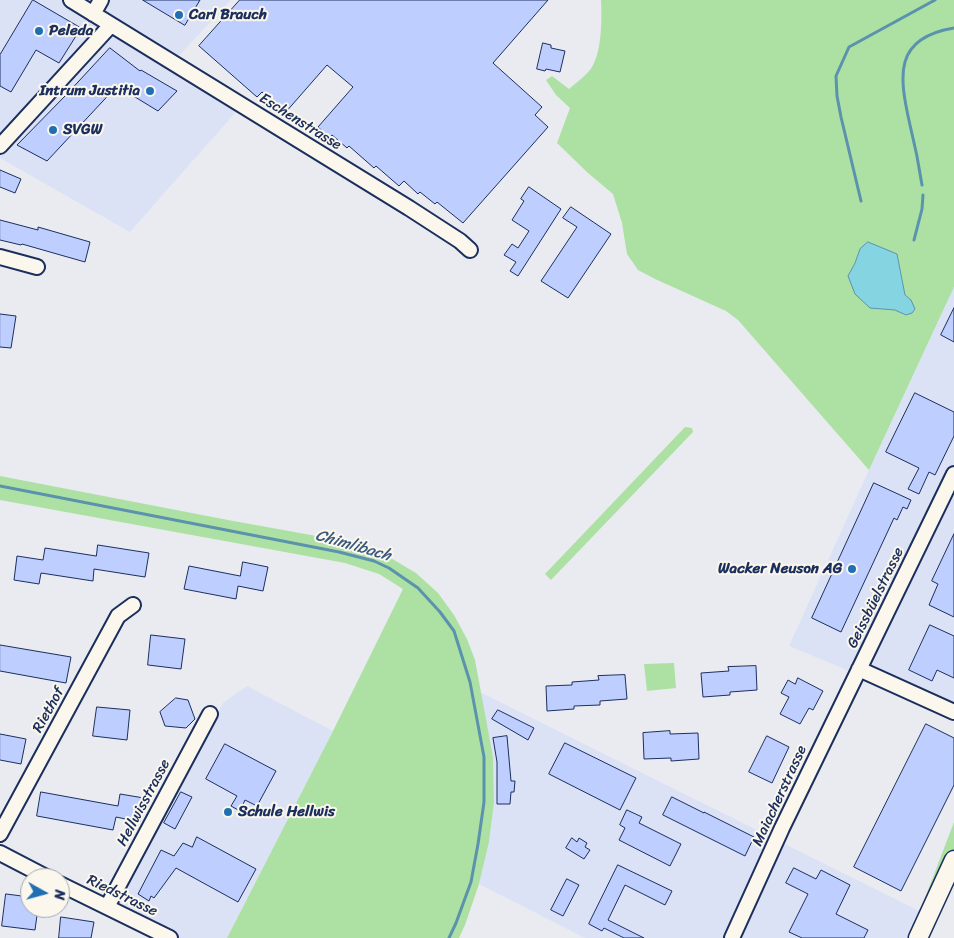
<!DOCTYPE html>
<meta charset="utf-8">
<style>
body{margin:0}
#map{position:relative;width:954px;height:938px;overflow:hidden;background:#e9ebf1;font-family:Sriracha,sans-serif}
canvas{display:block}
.north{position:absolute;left:20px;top:868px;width:50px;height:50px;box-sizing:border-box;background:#fbf7ec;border:1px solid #a1a7b3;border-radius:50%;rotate:97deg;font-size:14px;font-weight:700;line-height:20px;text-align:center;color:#1b2f5e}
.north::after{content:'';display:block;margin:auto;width:18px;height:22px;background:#1f6fb2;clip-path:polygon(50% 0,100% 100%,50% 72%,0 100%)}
</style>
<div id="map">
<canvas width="954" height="938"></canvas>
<div class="north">N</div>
</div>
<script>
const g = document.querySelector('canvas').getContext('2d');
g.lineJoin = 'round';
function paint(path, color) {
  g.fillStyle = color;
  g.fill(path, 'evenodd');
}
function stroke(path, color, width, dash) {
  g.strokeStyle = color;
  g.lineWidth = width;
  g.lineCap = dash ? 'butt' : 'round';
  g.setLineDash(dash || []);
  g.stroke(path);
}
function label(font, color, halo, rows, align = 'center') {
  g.font = font + ' Sriracha,sans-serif';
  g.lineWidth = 4;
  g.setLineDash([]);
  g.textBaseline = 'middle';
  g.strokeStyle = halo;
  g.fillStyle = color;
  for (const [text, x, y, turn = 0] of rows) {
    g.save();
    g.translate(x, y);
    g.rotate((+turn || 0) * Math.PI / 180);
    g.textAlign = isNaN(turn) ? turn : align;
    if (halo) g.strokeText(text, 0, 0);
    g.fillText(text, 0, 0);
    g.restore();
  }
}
paint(new Path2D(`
 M0 0H231L172 63 242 105 130 232 0 158Z
 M954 287V712L859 669 849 671 789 646 869 470Z
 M247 686 333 731 227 938H170L126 917 121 894 223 703Z
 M480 692 919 911 931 910 918 938H585L479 884 489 842 494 803 493 757Z`), '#dce2f5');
paint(new Path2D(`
 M601 0H954V287L869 470 738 320 726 311 655 279 638 270 627 254 622 223 613 194 588 173 557 143 570 108 556 95 546 80 552 76 569 89C576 83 588 74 592 67 602 51 602 18 601 0ZM860 249 897 254 905 295 911 300 906 315 896 310 870 308 848 276 855 263Z
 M685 427 692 428 693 432 551 580 545 574Z
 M0 476 228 520 322 537 356 545 389 557 416 573 438 593 454 615 467 639 475 660 493 757 494 803 489 842 479 884 465 925 459 938H227L333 731 403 589 379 574 345 563 0 500Z
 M674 663 676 688 647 691 644 664Z
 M954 822V860L931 910 920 911Z`), '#ade1a3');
const water = new Path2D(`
 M868 242 897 254 905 295 911 300 915 309 912 313 906 315 895 310 870 308 855 294 848 276 855 263 860 249Z`);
paint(water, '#85d4e2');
stroke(water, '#5b92ad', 1);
stroke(new Path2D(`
 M922 185C919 165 915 145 910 125 899 76 893 38 954 28
 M861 201 841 117 837 96 836 76 849 47 935 0
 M914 240 922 209 923 195
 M0 486 339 552 374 561 389 568 418 588 440 612 454 631 470 682 484 757V802L478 844 471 882 456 923 449 938`), '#5b92ad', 3);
const building = new Path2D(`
 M33 0 81 28 59 63 36 50 11 92 0 86V55Z
 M143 0H200L185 25Z
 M240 0H548L493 63 542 107 535 115 548 127 463 223 437 202 435 204 420 192 418 194 404 181 399 186 376 166 374 168 349 146 347 148 332 135 330 138 318 127 353 87 327 65 285 113 262 92 257 97 199 46Z
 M543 43 551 45V48L565 51 560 72 546 69 545 71 537 69Z
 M110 48 140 71 141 70 177 91 158 111 117 86 47 161 17 145 66 95Z
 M0 170 21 179 15 193 0 187Z
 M529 187 561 209 518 276 510 271 516 262 504 255 512 244 518 248 529 231 512 220 524 201 521 199Z
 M571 207 611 234 568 298 541 281 577 227 563 218Z
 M0 220 38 230V227L90 242 85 262 22 244 21 245 0 240Z
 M954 308V342L941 335Z
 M0 314 16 316 11 348 0 347Z
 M915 393 954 412V436L935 475 929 472 919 494 908 489 919 468 886 452Z
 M874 483 911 500 907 509 903 507 897 520 894 518 841 632 812 618Z
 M954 534V617L929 605 938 584 932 581Z
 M98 545 149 553 145 577 94 569 93 581 41 573 39 584 14 580 17 556 43 560 45 548 96 556Z
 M243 562 268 567 263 591 238 586 236 599 184 589 189 566 240 576Z
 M930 625 954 636V678L937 670 932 681 909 670Z
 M151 635 185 639 181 669 148 665Z
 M0 645 71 657 66 683 0 671Z
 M756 666 757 690 730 692V695L703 697 701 673 729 671 728 667Z
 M625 675 627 699 600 701V705L574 706V709L547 711 546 686 572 685V682L599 680 598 676Z
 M798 678 823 691 813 710 809 708 800 724 780 714 789 697 781 693 788 680 795 684Z
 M176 698 188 700 195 719 186 728 165 726 160 712Z
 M97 707 130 710 127 740 93 736Z
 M498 710 534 728 528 740 492 719Z
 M926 724 954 738V785L901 891 854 867Z
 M670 731V734L698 733 699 759 671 761V758L644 759 643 733Z
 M0 734 26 739 21 764 0 760Z
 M507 736 511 781H515L514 792H511L510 804H497V762L493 738Z
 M767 736 789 747 772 783 749 772Z
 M565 743 636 778 620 810 549 774Z
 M225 744 276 771 257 806 245 800 240 811 231 806 237 796 206 779Z
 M41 792 118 806 120 794 144 798 140 822 116 817 113 830 37 816Z
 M181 792 192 797 175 829 164 823Z
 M672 797 704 813V812L754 837 745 856 663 815Z
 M627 810 642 817 639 823 681 844 670 866 619 840 625 828 620 825Z
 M197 837 256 869 238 902 176 868 154 898 151 896 149 901 138 894 161 850 174 856 183 843 192 847Z
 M572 838 577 842 579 838 587 843 585 847 590 850 584 859 566 848Z
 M618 865 672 891 665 905 625 885 608 920 644 938H624L604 928 602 931 589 924Z
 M794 868 816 879 821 870 850 885 836 914 868 930 864 938H802L789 932 808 894 786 883Z
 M567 879 579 885 563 916 551 910Z
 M6 894 30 897V908H38L35 930 2 926Z
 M61 917 94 922 91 938H59Z`);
paint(building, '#becefe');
stroke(building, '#1b2f5e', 1);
const minor = new Path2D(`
 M71 0 409 208 460 241 470 250
 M93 14 101 0
 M0 146 111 25
 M0 257 37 267
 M859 669 954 712
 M0 834 118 616 133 605
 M0 853 48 878
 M60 884 170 938
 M107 907 210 714
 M732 938 782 828 954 474`);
const major = new Path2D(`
 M918 938 954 860`);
stroke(minor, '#1b2f5e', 18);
stroke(major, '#1b2f5e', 21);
stroke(minor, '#fbf7ec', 14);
stroke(major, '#fbf7ec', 18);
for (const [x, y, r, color] of [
 [179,15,5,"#1f6fb2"],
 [39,31,5,"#1f6fb2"],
 [150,91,5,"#1f6fb2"],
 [53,130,5,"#1f6fb2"],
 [852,569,5,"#1f6fb2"],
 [228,812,5,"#1f6fb2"]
]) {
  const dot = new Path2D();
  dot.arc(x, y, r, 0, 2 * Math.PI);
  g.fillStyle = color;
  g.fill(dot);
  stroke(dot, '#fbf7ec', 2);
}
label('bold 15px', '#1b2f5e', '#fbf7ec', [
 ["Carl Brauch",189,15],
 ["Peleda",49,31],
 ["Intrum Justitia",140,91,"right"],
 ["SVGW",63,130],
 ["Wacker Neuson AG",842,569,"right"],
 ["Schule Hellwis",238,812]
], 'left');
label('15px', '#1b2f5e', '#fbf7ec', [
 ["Eschenstrasse",300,122,32],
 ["Geissbüelstrasse",876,598,-64],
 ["Riethof",49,710,-61],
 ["Maiacherstrasse",780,796,-65],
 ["Hellwisstrasse",144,803,-62],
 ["Riedstrasse",122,896,26]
]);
label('italic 16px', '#36587f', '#fbf7ec', [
 ["Chimlibach",353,546,16]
]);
</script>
